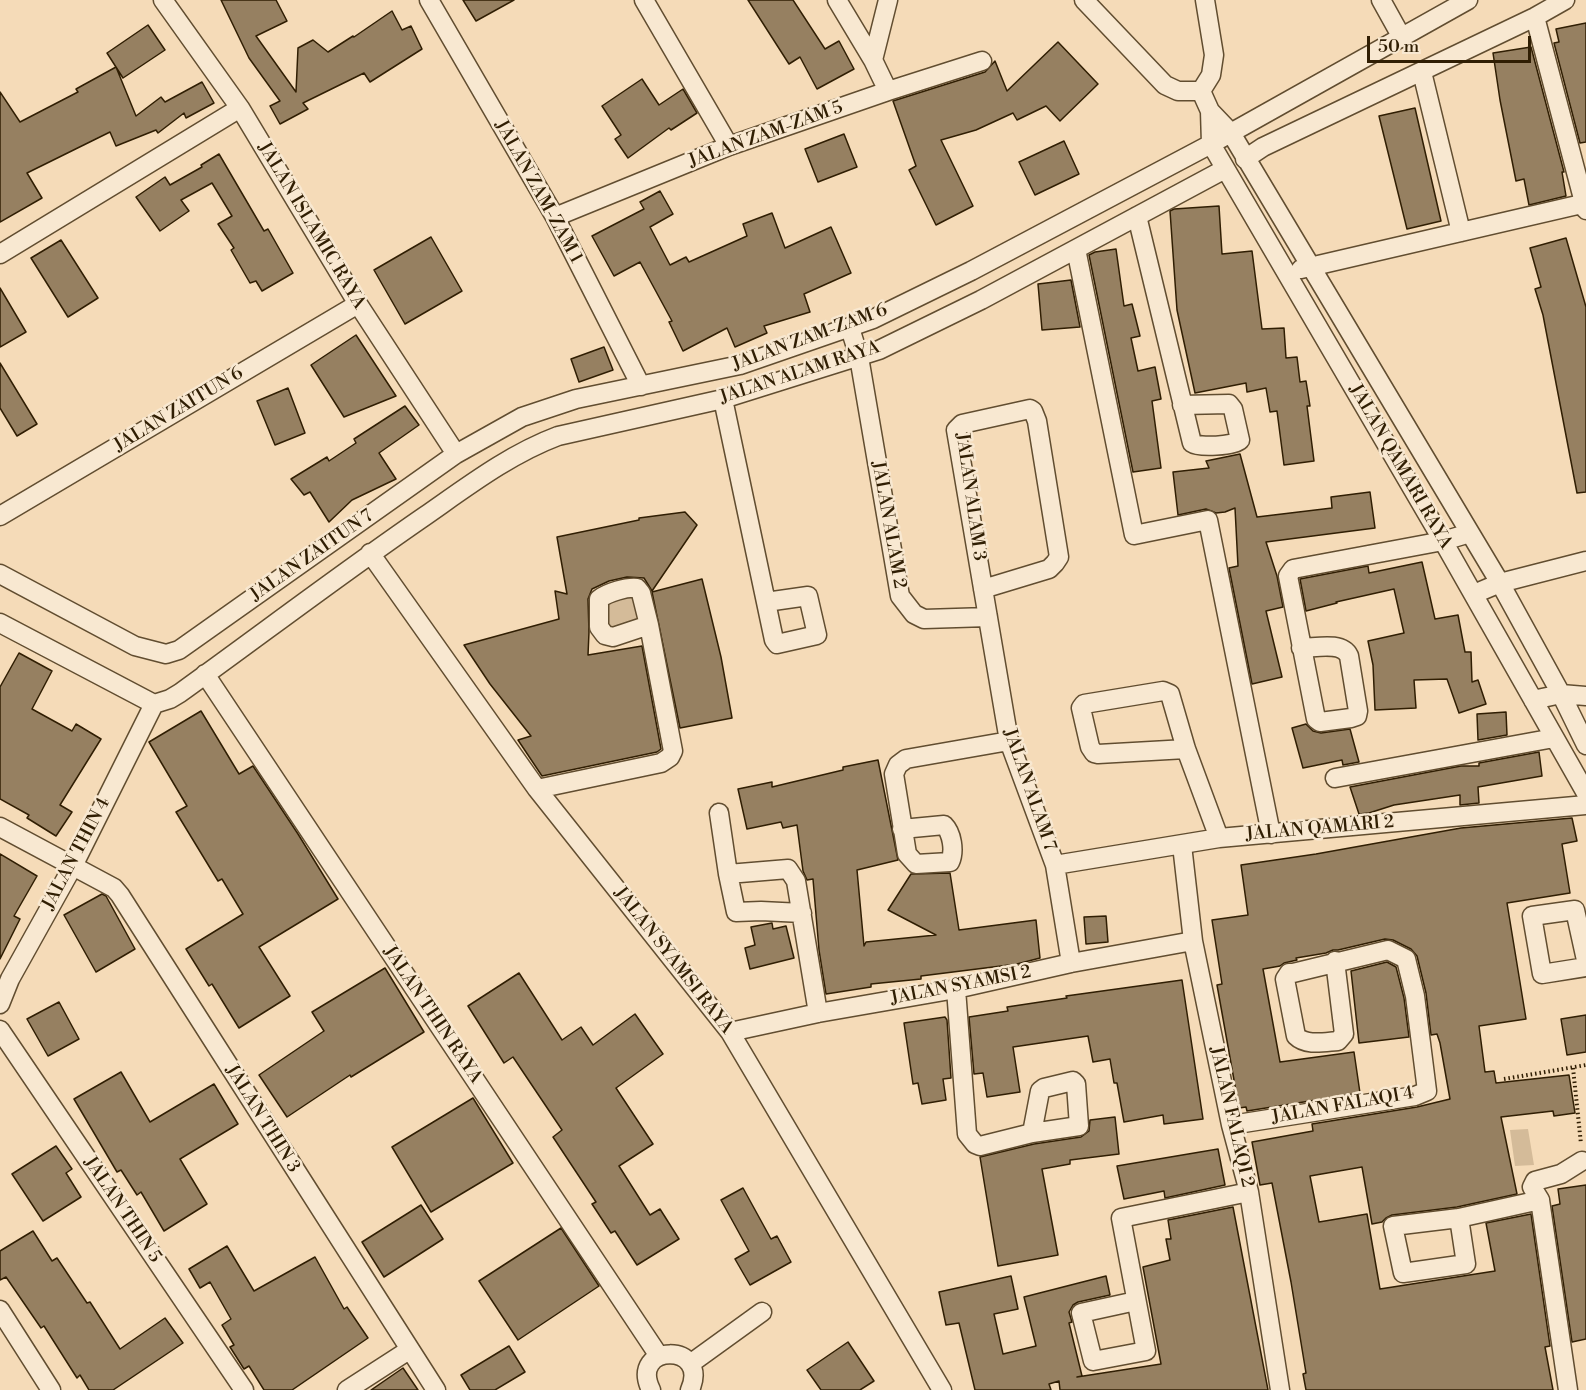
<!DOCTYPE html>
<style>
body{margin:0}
#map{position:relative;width:1586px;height:1390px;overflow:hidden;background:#f5dbb8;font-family:"Libre Bodoni",serif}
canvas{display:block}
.scale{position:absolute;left:1367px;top:36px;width:164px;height:27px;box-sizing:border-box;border:3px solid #301e03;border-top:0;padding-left:8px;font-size:18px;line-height:21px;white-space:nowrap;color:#301e03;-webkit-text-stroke:4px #f8e8d1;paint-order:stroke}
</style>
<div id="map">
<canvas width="1586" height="1390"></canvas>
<div class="scale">50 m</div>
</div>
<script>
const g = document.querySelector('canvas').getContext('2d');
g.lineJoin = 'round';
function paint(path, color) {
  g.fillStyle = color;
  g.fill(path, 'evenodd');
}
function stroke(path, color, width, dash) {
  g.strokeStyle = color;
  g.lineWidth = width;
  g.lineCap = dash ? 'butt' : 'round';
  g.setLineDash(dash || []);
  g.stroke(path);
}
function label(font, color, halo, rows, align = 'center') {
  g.font = font + ' "Libre Bodoni",serif';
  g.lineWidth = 5;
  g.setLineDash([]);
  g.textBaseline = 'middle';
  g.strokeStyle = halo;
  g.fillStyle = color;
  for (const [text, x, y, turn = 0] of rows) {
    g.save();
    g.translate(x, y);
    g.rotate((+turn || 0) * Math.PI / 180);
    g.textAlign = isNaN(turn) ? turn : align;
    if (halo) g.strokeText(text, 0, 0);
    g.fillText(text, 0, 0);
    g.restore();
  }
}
paint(new Path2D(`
 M637 588 643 620 605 635 599 599Z
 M1528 1129 1534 1165 1515 1166 1510 1130Z`), '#d4bb99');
const building = new Path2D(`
 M221 0H276L287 21 256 36 296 92 298 48 313 40 328 52 353 36 354 37 392 11 402 30 411 26 422 49 370 82 364 73 303 103 308 109 280 124 270 106 280 101 249 58Z
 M463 0H514L476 21Z
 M748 0H793L825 49 839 41 854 69 817 89 800 57 789 64Z
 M1586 23V142L1580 143 1554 43 1559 42 1556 29Z
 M148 25 165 50 123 78 107 53Z
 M1058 42 1098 84 1060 121 1046 106 1017 120 1013 113 976 130 941 140 973 206 936 225 909 170 916 166 893 101 985 72 995 61 1007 91Z
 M1531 47 1564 172H1562L1566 196 1529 205 1524 179 1516 181 1500 100 1493 53Z
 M116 67 136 116 161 97 165 102 202 82 214 103 186 118 184 113 158 133 156 130 116 146 110 132 27 173 42 198 0 222V92L20 122 78 92 76 89Z
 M642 79 659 105 683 89 697 113 671 130 669 128 628 158 615 139 621 135 602 106Z
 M1415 108 1441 221 1407 229 1379 116Z
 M844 134 857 167 818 182 805 149Z
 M1064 141 1079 174 1035 195 1019 162Z
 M219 154 264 231 268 229 293 273 262 291 256 281 250 283 231 250 234 248 218 224 232 216 212 183 181 200 189 211 160 231 136 197 165 177 170 185 202 167 201 165Z
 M660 191 673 214 650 227 670 265 686 257 689 262 747 236 743 224 772 213 785 248 831 227 851 273 804 294 810 312 764 326 767 333 735 347 727 328 683 351 669 322 672 321 640 262 614 276 592 236 644 209 640 202Z
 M1219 206 1222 254 1252 251 1262 329 1284 328 1286 358 1297 357 1300 382 1306 381 1310 406H1307L1314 461 1284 465 1277 411 1270 412 1266 388 1247 392 1246 383 1195 393 1177 310 1170 211 1174 209Z
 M431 237 462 291 405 324 374 270Z
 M1566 238 1586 307V492L1577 493 1543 315 1535 289 1541 287 1530 248Z
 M61 240 98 298 68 317 31 258Z
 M1116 249 1124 306 1132 304 1140 336 1131 338 1138 371 1155 367 1161 399 1152 401 1161 468 1133 472 1089 255 1095 252Z
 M1071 280 1080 327 1042 330 1038 284Z
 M0 288 26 332 0 347Z
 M356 335 396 396 344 417 311 365Z
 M604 347 613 370 579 382 571 359Z
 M0 363 37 424 17 436 0 408Z
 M288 388 305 433 275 445 257 401Z
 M405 406 419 425 379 453 396 479 352 500 329 522 310 492 304 495 291 479 327 457 329 461 356 443 354 439Z
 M1240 454 1257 517 1332 508 1331 497 1370 492 1375 528 1266 542 1277 576 1283 607 1266 611 1282 677 1252 684 1229 568 1238 566 1235 508 1225 512 1216 513 1206 509 1178 515 1173 472 1209 468 1206 461Z
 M685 512 697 525 652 591 644 578 627 577 609 581 592 589 588 599 589 632 588 655 642 646 661 749 657 752 542 776 518 740 531 736 490 684 464 645 559 619 555 591 567 594 557 537 639 520V518Z
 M1422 562 1435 619 1458 615 1465 652H1471L1472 682 1478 680 1486 704 1459 713 1447 679 1414 680 1416 708 1375 710 1373 665 1368 641 1404 633 1394 589 1336 602 1337 603 1306 611 1300 579 1368 566 1369 573Z
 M702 579 721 657 732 718 680 728 652 592Z
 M19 653 52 671 32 709 72 731 76 724 101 739 60 805 72 812 56 836 27 818 29 815 0 799V687Z
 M201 711 239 774 253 766 298 834 338 899 259 947 290 996 239 1028 212 984 209 986 186 949 243 914 222 879 218 881 176 812 187 806 149 742Z
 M1506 712 1507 735 1478 740 1477 714Z
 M1306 724 1313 731 1321 733 1350 729 1359 762 1343 765 1342 760 1303 768 1292 728Z
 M1539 752 1542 776 1478 787 1479 803 1460 805V795L1394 805 1369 813 1359 814 1350 787 1461 766H1479V763Z
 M878 760 898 860 857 870 864 946 866 942 936 935 888 910 911 874 950 873 959 930 1036 920 1040 958 1017 964 921 976V979L871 984V987L826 994 819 950 813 879 807 880 803 871 797 825 783 828 781 822 747 829 738 789 772 782V787L843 770V767Z
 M1572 818 1577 841 1562 844 1570 893 1507 903 1526 1019 1479 1026 1485 1072 1494 1071 1496 1083 1569 1075 1575 1113 1554 1116 1553 1111 1501 1117 1517 1194 1457 1207 1392 1215 1386 1218 1382 1222 1372 1224 1362 1167 1310 1176 1319 1222 1367 1214 1380 1289 1495 1271 1486 1223 1531 1214 1550 1346 1545 1347 1553 1390H1306L1303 1374 1306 1373 1291 1282 1272 1183 1260 1185 1252 1142 1313 1131 1312 1124 1417 1107 1450 1099 1440 1043 1437 1034 1431 1035 1426 993 1417 956 1411 949 1393 940 1385 939 1338 950H1333L1326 953 1296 958 1297 960 1284 963 1280 966 1263 969 1280 1062 1354 1052 1360 1093 1247 1111 1246 1107 1239 1108 1217 985 1222 984 1212 920 1248 915 1241 865 1316 854 1461 828Z
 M0 854 37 876 14 916 20 919 0 959Z
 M102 894 106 896 135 949 96 972 64 915Z
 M1106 916 1108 942 1086 944 1084 917Z
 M772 923 773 929 786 926 794 958 750 969 745 948 755 945 751 927Z
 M1387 962 1396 967 1404 998 1409 1037 1359 1043 1351 971Z
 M385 968 424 1032 351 1077 350 1075 287 1117 259 1075 324 1031 312 1012Z
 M519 973 562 1040 581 1027 593 1045 635 1014 663 1054 616 1088 653 1144 619 1166 650 1215 660 1209 679 1239 637 1265 615 1231 611 1233 592 1204 596 1202 553 1137 562 1130 513 1057 504 1063 468 1006Z
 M1182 980 1203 1119 1164 1124 1163 1115 1124 1122 1117 1083H1114L1110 1059 1093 1062 1088 1036 1013 1047 1020 1092 987 1097 983 1073 974 1074 969 1017 1008 1011 1007 1007 1067 998 1066 996Z
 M59 1002 79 1039 48 1056 27 1019Z
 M1586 1015V1052L1567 1055 1561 1019Z
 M945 1017 947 1020 951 1078 943 1079 946 1100 922 1104 918 1083 913 1084 904 1023Z
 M121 1072 150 1122 214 1084 238 1124 180 1159 207 1204 164 1231 141 1192 137 1195 121 1170 117 1172 74 1099Z
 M473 1098 513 1163 431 1212 392 1147Z
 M1115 1117 1119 1154 1070 1160V1164L1042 1169 1058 1255 998 1266 980 1157 1034 1144 1081 1137 1089 1131 1090 1120Z
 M56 1146 72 1169 66 1173 81 1197 43 1221 12 1174Z
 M1218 1149 1225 1185 1165 1198 1164 1191 1124 1199 1117 1166Z
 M1586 1185V1339L1572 1342 1552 1206 1560 1204 1558 1189Z
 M743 1188 771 1239 777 1236 791 1262 750 1285 735 1259 749 1251 721 1200Z
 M421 1205 443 1239 384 1277 362 1242Z
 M1233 1207 1268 1390H1060L1059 1381 1049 1384 1051 1390H975L959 1323 946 1325 939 1292 1011 1276 1018 1309 994 1314 1003 1354 1036 1346 1024 1297 1106 1276 1110 1295 1078 1302 1073 1305 1069 1312 1072 1322 1069 1323 1082 1376 1077 1377 1161 1364 1143 1267 1170 1260 1166 1239H1171L1168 1220Z
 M561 1228 599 1286 518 1340 479 1281Z
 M33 1231 52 1261 57 1258 87 1303 90 1302 120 1349 165 1318 183 1343 113 1390H89L80 1375 77 1378 44 1326 41 1328 6 1277 0 1280V1251Z
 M227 1246 254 1291 315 1257 344 1309 347 1307 368 1338 292 1390H264L249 1366 244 1369 230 1347 234 1345 222 1325 231 1319 210 1282 200 1288 189 1269Z
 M848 1342 874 1381 860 1390H821L807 1370Z
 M509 1346 525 1372 495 1390H470L461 1375Z
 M403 1368 418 1390H371Z`);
paint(building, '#968061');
stroke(building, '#301e03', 1.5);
const street = new Path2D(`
 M163 0 240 108 358 304 456 454
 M429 0 555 217 641 386
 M644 0 729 146
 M837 0 873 60 888 91
 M1084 0 1165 85 1178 91H1201
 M1381 0 1401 36
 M1535 17 1586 210
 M873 60 888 0
 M1422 72 1461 232
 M1201 91 1210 111 1231 133 1500 583 1561 694 1586 745
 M1201 91 1211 75 1214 55 1205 0
 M1210 111 1211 144 1443 541 1586 793
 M1245 159 1263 147 1535 17 1565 0
 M1137 216 1192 443C1199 448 1234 446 1240 440L1233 409 1229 404 1182 405
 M555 217 729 146 888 91 982 61
 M1076 249 1134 535 1208 520 1271 834
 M0 254 240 108
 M1301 269 1586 203
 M850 328 859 357 900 596 914 614 924 619 988 617
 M723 399 774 640 777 644 817 635 808 596 766 602
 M0 516 358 304
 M370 553 537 789 730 1032 942 1390
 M0 574 135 646 166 654 179 650 456 454 522 417 576 399 740 365 873 319 971 271 1211 144 1468 0
 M983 589 1049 569 1055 563 1059 557 1037 421 1033 411 1030 409 962 424 956 430 1009 741 1055 865 1071 963
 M1474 594 1500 583 1586 561
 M0 623 154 704
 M1301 648C1315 648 1342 641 1349 656L1358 711 1357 716 1351 718 1320 722 1316 719 1288 576 1293 569 1443 541 1470 533
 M205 674 659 1356
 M1533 700 1561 694 1586 696
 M154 704 170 699 180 693C262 634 342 573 425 516 468 486 510 454 558 436L723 399 879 350 981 300 1225 169
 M1186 749 1098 754 1094 753 1090 747 1081 708 1084 704 1163 691 1170 694 1186 749 1219 838
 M1335 778 1554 738
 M537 789 661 763 670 757 673 751 649 625 641 593 637 588C626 587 609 592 599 599V627L605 635 613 637 649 625
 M719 813 728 874
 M0 827 114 888 120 895 436 1390
 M902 829 944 825C952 833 955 851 950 862L916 864 907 854 894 774 898 765 906 759 1009 741
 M1182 845 1193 941 1231 1125 1249 1192 1280 1390
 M1055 865 1219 838 1586 805
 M802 913 761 911 736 912 728 874 788 869 796 881 818 1013
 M1586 960 1575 910 1532 916 1542 974 1586 967
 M956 989 967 1134 975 1144 980 1146 1032 1133 1079 1126 1076 1084 1073 1081 1044 1088 1040 1091 1032 1133
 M0 1004 10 979 73 866 154 704
 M0 1030 244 1390
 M730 1032 818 1013 956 989 1071 963 1193 941
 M1231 1125 1415 1096 1427 1091 1415 996 1406 959 1388 950 1293 973H1289L1285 979 1296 1036C1306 1046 1324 1042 1338 1041L1344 1034 1335 961
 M1540 1200 1532 1187 1535 1181 1561 1174 1582 1161
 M1459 1218 1466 1264 1403 1273 1393 1226 1459 1218 1540 1200 1568 1390
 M1136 1301 1081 1313 1093 1361 1146 1351 1121 1218 1249 1192
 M0 1310 51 1390
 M690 1364 762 1312
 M347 1390 409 1350
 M651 1390C628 1343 711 1342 690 1390`);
stroke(street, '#614d30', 21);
stroke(new Path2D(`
 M1573 1068 1581 1144
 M1504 1079 1586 1065`), '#301e03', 4, [1.5, 3]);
stroke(street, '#f8e8d1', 18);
label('18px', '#301e03', '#f8e8d1', [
 ["JALAN ZAM-ZAM 5",766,135,-20],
 ["JALAN ZAM-ZAM 1",538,192,61],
 ["JALAN ISLAMIC RAYA",311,226,59],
 ["JALAN ZAM-ZAM 6",810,338,-20],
 ["JALAN ALAM RAYA",800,373,-18],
 ["JALAN ZAITUN 6",179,410,-31],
 ["JALAN QAMARI RAYA",1400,467,60],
 ["JALAN ALAM 3",970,497,82],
 ["JALAN ALAM 2",888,525,80],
 ["JALAN ZAITUN 7",312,556,-35],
 ["JALAN ALAM 7",1029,790,71],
 ["JALAN QAMARI 2",1320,829,-5],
 ["JALAN THIN 4",77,854,-62],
 ["JALAN SYAMSI RAYA",673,961,52],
 ["JALAN SYAMSI 2",961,986,-11],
 ["JALAN THIN RAYA",432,1015,56],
 ["JALAN FALAQI 4",1343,1106,-10],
 ["JALAN FALAQI 2",1231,1117,77],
 ["JALAN THIN 3",262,1119,58],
 ["JALAN THIN 5",122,1210,56]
]);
</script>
